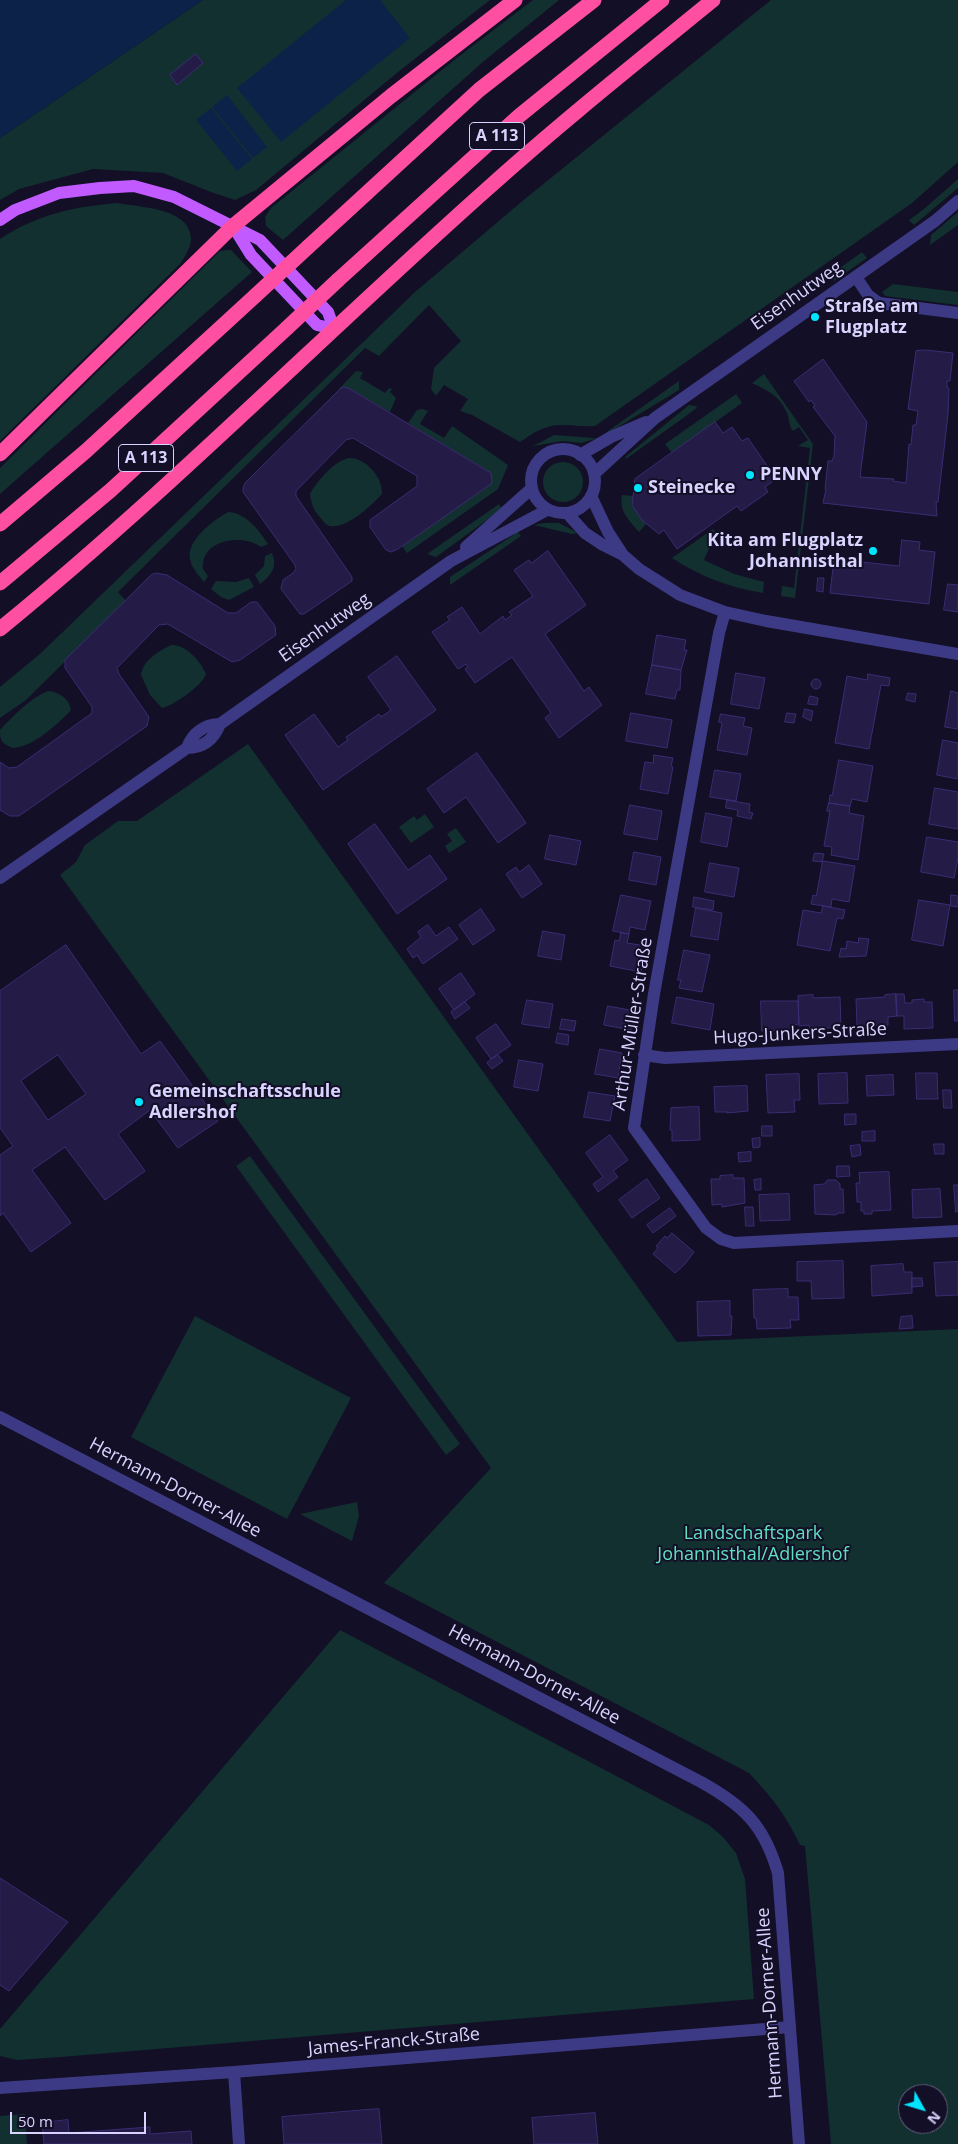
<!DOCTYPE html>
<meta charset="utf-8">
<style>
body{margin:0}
#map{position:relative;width:958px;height:2144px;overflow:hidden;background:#130f26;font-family:"Open Sans",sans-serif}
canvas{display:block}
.north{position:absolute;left:898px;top:2084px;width:50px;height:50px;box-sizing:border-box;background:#130f26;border:1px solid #625e7d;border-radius:50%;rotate:129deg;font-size:14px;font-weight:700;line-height:20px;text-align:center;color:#d9d4ff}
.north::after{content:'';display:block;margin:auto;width:18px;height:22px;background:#00e5ff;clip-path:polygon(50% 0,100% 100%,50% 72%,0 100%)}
.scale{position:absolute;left:10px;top:2112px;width:136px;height:22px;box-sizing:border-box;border:2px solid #d9d4ff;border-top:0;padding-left:6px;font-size:15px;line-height:18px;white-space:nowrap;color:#d9d4ff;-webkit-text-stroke:4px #130f26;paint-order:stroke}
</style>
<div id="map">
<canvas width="958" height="2144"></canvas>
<div class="north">N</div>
<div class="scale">50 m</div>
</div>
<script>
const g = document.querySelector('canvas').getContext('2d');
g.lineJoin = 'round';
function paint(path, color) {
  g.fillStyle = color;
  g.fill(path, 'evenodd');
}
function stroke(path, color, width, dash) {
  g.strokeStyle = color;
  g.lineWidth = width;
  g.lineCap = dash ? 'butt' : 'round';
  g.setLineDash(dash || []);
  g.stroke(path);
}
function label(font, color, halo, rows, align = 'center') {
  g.font = font + ' "Open Sans",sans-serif';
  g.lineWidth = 4;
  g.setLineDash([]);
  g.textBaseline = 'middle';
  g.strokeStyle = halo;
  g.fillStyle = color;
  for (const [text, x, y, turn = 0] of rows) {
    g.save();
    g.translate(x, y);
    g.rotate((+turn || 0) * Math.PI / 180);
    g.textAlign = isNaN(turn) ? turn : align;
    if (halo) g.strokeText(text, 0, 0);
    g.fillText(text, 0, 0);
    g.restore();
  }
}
paint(new Path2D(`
 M203 0H490L398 72 256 190 235 200 211 192 163 173 93 169 19 189 0 200V138Z
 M533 0H559L484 61 283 240 266 226 265 217 271 208 458 57Z
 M771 0H958V162L912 203 595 426C584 427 575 425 564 425 547 424 534 432 520 442L472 415 460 411 468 399 444 385 436 396 431 389 434 368 461 341 429 305 379 356 365 348 118 592 126 601 26 700 0 718V687L41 653 415 292 526 198Z
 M958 179V188L914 225 909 220 924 209Z
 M117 203C139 207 191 208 191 239 191 247 185 256 181 263L0 441V239C38 214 73 207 117 203Z
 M958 212V225L930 245 931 235Z
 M227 250H231L252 272 0 494V468L220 251Z
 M862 252 867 258 834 281 830 275Z
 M893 284 958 292V305L885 296 882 292Z
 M356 371 363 372 360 378 385 393 389 388 392 389 390 392 396 398 390 412 348 388 339 389Z
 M764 374 813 444 795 598 781 596 782 586 794 588 810 448 798 446 808 440 799 427 793 431C788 425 790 420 787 413 779 395 768 391 752 383Z
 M679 381V390L608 433V431Z
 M736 394 742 403 672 453 665 444Z
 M689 405 696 406 697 408 626 459 625 457Z
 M422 409 428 411 420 424 444 438 452 426 508 465 498 489 407 553 402 546 491 484V473L408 423 417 410Z
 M554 435 594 438 595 439 581 443 563 441 533 446Z
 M349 458C366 458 383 477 382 494 372 505 347 529 330 526 325 525 322 519 319 516 313 509 311 503 310 494 317 481 334 461 349 458Z
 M543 482a20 20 0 1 1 40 0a20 20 0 1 1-40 0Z
 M622 495 633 496 632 505 646 524 639 532C629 520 619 512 622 495Z
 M499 504 502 509 436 557 427 554Z
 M228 512C246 513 259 530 268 544L261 547C242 533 200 540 203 569L208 576 204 582C199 576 191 567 190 559 186 540 214 520 228 512Z
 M543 523H559L578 533 572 534 534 525Z
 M713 529 716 532 704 560 734 574 764 582 763 593C731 588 699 576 672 558Z
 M518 532 521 536 450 585V577Z
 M272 553C278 567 271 576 260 584L255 575 264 566 265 556Z
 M249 578 254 587 229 600 221 597 211 589 216 581 236 582Z
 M171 645C185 644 201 661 206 674 203 685 173 706 162 708L150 695 141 675C143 660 159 651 171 645Z
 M48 691C59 692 69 698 71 710 57 725 33 747 13 748 2 744 0 741 0 730 14 715 29 699 48 691Z
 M248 744 677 1342 958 1329V2144H831L805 1846 800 1845C784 1812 773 1799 749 1773L384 1583 491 1468 60 875 76 862 85 845 118 821H137ZM908 2094H938V2124H908Z
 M425 814 434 827 411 843 399 827 414 816 417 820Z
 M456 828 466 842 449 853 445 846 452 841 447 834Z
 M250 1156 460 1444 446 1455 236 1166Z
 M195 1316 351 1398 287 1519 131 1437Z
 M357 1502 359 1516 352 1541 300 1514Z
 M340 1630 709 1825 723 1837 736 1853 745 1879 754 1999 61 2057 17 2060 0 2056V2029Z
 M25 2114 27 2144H0V2116Z`), '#12302f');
paint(new Path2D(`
 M0 0H203L0 138Z
 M346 0H380L410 38 281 142 237 88Z
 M227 95 267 147 253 158 212 107Z
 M211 108 252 159 237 171 196 120Z`), '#0c2248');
const building = new Path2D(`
 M196 54 203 63 177 85 170 75Z
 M873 324 882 325 881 333 872 332Z
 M926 350 953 353 950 381H947V387L949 388 948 414 938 502H936L937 516 823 503 826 489H825L828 461H832L834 456 835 436 813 407 815 406 811 400 809 402 794 381 823 359 867 422 860 477 894 479 893 481 906 483 909 444 911 445 913 425H916L918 411 908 409 916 351Z
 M344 387 350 389 491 473 492 480 491 484 398 549 391 552 386 550 370 527V520L417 486V476L353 438 346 440 296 491V496L352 577V581L304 614H300L281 589 283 580 293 573 296 569 295 565 243 492V488L245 483 340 389Z
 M715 422 723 433 732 427 742 441 748 438 776 479 765 487 768 492 741 511 737 506 677 549 664 530 659 534 642 520 632 505 635 479Z
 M902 540 920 542 919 550 935 552 929 604 830 593 834 559 899 566Z
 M548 551 586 605 545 634 584 691 589 687 602 705 559 738 545 718 551 713 512 657 475 683 465 669 468 667 466 664 458 669 432 632 450 620 447 617 462 607 480 634 503 616 505 620 512 615 509 612 533 596 514 570 529 560 531 563Z
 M156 573 167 575 228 613H236L251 602H257L275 626 276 635 240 660 232 662 168 624 159 625 117 668 119 674 149 717 147 726 19 816H10L0 810V762L9 768 17 767 92 713V707L65 668V660L151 575Z
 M818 578H824L823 592 817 591Z
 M948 584 958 585V612L944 610Z
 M657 635 686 640 684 650H687L681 670 652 665Z
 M397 656 436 710 323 790 285 735 314 714 338 747 348 740 346 737 379 714 381 717 391 710 368 677Z
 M652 665 681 670 680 690H677L675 699 646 694Z
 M736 673 765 678 759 709 731 704Z
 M868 674 890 678 889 686 881 685 869 749 835 743 847 676 867 680Z
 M811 684a5 5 0 1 1 10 0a5 5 0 1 1-10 0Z
 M951 691 958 693V729L945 727Z
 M908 693 916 694 915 702 906 700Z
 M810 696 818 698 817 705 808 704Z
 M805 709 813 711 811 721 803 717Z
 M631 713 672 720 667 748 626 741Z
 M787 713 796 714 794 723 785 722Z
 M721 714 745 718 743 726 752 728 747 755 717 750 722 723 719 722Z
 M943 740 958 743V779L937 775Z
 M477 753 526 823 498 843 466 797 444 813 427 789Z
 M654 755 673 758 671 766 673 767 668 794 640 789 645 762 653 763Z
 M839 760 873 766 867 802 852 799 850 806 829 803 830 795H832Z
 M715 770 741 774 736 801 710 797Z
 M935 788 958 792V829L929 824Z
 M727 800 750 804 749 812 753 813 751 819 737 816 738 810 726 808Z
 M829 803 850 806 849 813 864 816 858 860 831 855 832 847 824 846 830 811H827Z
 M630 805 662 811 657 840 624 834Z
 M706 813 732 818 727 847 701 842Z
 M375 824 408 870 430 855 447 879 397 914 348 844Z
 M550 835 581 841 576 865 545 859Z
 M927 837 958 842V858L954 878 921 872Z
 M634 852 661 857 656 885 629 880Z
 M815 853 824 854 822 862 813 861Z
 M823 861 855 866 849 902 832 899 831 907 811 904 813 895 816 896Z
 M710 863 739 868 734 897 705 892Z
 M529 865 542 884 522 898 506 874 516 867 519 872Z
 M621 895 651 901 645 930 630 927 629 934 613 931Z
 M951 895 958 896V907L951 906Z
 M694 897 714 901 713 910 693 907Z
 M919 900 950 905 943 946 912 940Z
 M823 906 845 910 843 919 837 918 830 951 797 945 803 910 821 913Z
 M696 908 722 913 718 940 691 936Z
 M481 909 495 930 473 945 459 925Z
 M428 925 436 936 449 927 458 939 423 964 417 955 413 958 407 949 421 937 418 932Z
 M543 931 565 935 561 960 538 956Z
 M621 933 629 934 627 943 646 946 641 972 610 966 615 940 619 941Z
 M859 938 869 939 866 956 839 957 841 948 846 949 847 941 858 943Z
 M66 945 141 1054 160 1041 218 1121 178 1148 150 1110 118 1134 145 1171 105 1200 65 1147 32 1170 71 1223 31 1252 3 1213 0 1216V1155L13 1146 0 1128V991ZM58 1055 86 1094 48 1120 21 1081Z
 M684 950 710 955 702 992 679 988 681 980H678Z
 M461 973 475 994 454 1010 439 989Z
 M954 990H958V1021H955Z
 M896 994H904L905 1003H912V1000L924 999V1002H932L933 1028 904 1029V1016H897Z
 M896 994 897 1016 888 1017V1025L857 1026 856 999 885 997V995Z
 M813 995V998L840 997 841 1027 810 1029 809 1025 799 1026 798 996Z
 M677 997 714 1004 710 1030 672 1023Z
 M527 1000 553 1004 549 1028 522 1024Z
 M761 1001H798L799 1024 791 1025V1030L762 1031Z
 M465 1002 470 1008 455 1019 451 1012Z
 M608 1006 635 1011 631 1030 604 1025Z
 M562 1019 576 1021 574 1031 560 1029Z
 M496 1024 511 1045 491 1059 476 1038Z
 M558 1033 569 1035 568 1045 556 1043Z
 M600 1049 622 1053 618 1078 595 1074Z
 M498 1055 503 1061 492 1069 487 1063Z
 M519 1060 543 1064 538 1091 514 1087Z
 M847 1073 848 1103 819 1104 818 1074Z
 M916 1073H937L938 1099H917Z
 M799 1074 800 1100H794L795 1112 768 1113 766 1075Z
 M893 1075 894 1095 867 1096 866 1076Z
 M747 1086 748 1111 727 1113V1112H715L714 1087Z
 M943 1090H951L952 1108H944Z
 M589 1092 615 1096 610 1121 584 1117Z
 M699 1107 700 1140 672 1141V1130H670L671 1108Z
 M845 1114H856V1124L845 1125Z
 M762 1126H772V1136H762Z
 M875 1131V1141H862V1132Z
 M610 1135 628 1160 613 1171 618 1177 598 1192 593 1184 603 1177 586 1153Z
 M760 1138V1147L753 1148 752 1139Z
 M934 1144H944V1154H935Z
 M860 1145 861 1155 852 1157 850 1146Z
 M751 1152V1161L739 1162 738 1153Z
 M837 1166H849L850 1176 837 1177Z
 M889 1172 891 1210 872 1211V1214H864V1211H861V1202H857L856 1183H860L859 1173Z
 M733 1175V1178H744L745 1203 722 1207V1204L712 1205 711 1179H720V1176Z
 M647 1179 660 1198 632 1218 619 1200Z
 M761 1179V1190H755L754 1180Z
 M828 1180H836L840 1184V1189H843L844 1213H838L836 1215 815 1214 814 1185 824 1184Z
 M954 1185H958V1211L956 1212Z
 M940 1189 942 1217 913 1218 912 1190Z
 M789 1194 790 1220 760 1221 759 1195Z
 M745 1207H753L754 1226H746Z
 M670 1208 676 1216 653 1233 647 1225Z
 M672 1233 694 1252 685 1264 675 1273 653 1254 658 1248 656 1246 665 1236 667 1238Z
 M843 1261 844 1298 812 1299 811 1281H797V1262Z
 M958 1262V1295L936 1296 934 1263Z
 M903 1264 904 1272H912V1293L872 1296 871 1266Z
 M912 1278H922L923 1286 912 1287Z
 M788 1289V1297H798L799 1320H790L791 1328 757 1329 756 1318H754L753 1290Z
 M730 1301V1316H732L731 1335 698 1336 697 1302Z
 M912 1316 913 1328 899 1329 901 1317Z
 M0 1878 68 1922 9 1991 0 1985Z
 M379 2109 382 2144H284L282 2117Z
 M595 2113 598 2144H534L532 2118Z
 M68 2120 69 2133 150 2127V2134L191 2131 192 2144H44L42 2123Z`);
paint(building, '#241b47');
stroke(building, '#3b2d73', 1);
stroke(new Path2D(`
 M856 277 868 295 879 303 958 313
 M591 496 608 532 623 555
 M567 513 585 533 603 545 623 555 639 569 658 581 680 595 725 612 766 621 958 654
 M725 612 719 633 654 994 634 1128 706 1228 721 1239 734 1243 958 1231
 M644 1055 665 1058 958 1044
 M234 2072 239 2144
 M0 2088 234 2072 790 2027`), '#3d3a85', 12);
stroke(new Path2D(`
 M531 481a32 32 0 1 1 64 0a32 32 0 1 1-64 0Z
 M580 455 611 437 646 422
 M594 474 655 418 935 221 958 201
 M466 547 532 488
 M187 748C203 748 214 739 220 724L451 561 547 510
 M0 878 187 748C192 733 205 724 220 724
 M0 1417 701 1782C744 1806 764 1825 778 1873L799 2144`), '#3d3a85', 12);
stroke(new Path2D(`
 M0 220 15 210 59 193 100 188 134 186 174 197 260 240 328 312 334 329
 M233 226 251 255 317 325 334 329`), '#c25bff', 12);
stroke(new Path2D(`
 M308 247 479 90 594 0
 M338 280 519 116 662 0
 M0 454 233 226 391 96 515 0
 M0 524 86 451 255 296
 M0 583 111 490 287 328
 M0 629C169 491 323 335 486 190 559 124 637 62 713 0`), '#ff4fa3', 15);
stroke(new Path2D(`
 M255 296 308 247
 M287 328 338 280`), '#ff4fa3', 15);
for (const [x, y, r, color] of [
 [815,317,5,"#00e5ff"],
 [750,475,5,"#00e5ff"],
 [638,488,5,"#00e5ff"],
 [873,551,5,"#00e5ff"],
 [139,1102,5,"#00e5ff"]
]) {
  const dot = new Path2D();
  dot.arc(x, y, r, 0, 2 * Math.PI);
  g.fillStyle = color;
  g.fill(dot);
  stroke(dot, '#130f26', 2);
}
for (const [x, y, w] of [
 [497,136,55],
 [146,458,55]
]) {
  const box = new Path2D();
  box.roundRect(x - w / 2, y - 13.5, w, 27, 4);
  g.fillStyle = '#130f26';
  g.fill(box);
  stroke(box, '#d9d4ff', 1);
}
label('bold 16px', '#d9d4ff', null, [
 ["A 113",497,136],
 ["A 113",146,458]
]);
label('18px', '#d9d4ff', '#130f26', [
 ["Eisenhutweg",797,296,-35],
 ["Eisenhutweg",325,628,-35],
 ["Arthur-Müller-Straße",633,1024,-81],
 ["Hugo-Junkers-Straße",800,1034,-3],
 ["Hermann-Dorner-Allee",175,1488,28],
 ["Hermann-Dorner-Allee",534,1675,28],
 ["Hermann-Dorner-Allee",770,2003,-94],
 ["James-Franck-Straße",394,2042,-5]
]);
label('bold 18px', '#d9d4ff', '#130f26', [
 ["Straße am",825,307],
 ["Flugplatz",825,328],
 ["PENNY",760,475],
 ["Steinecke",648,488],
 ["Kita am Flugplatz",863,541,"right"],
 ["Johannisthal",863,562,"right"],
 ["Gemeinschaftsschule",149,1092],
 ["Adlershof",149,1113]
], 'left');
label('18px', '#5fe0c0', '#130f26', [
 ["Landschaftspark",753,1534],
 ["Johannisthal/Adlershof",753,1555]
]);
</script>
